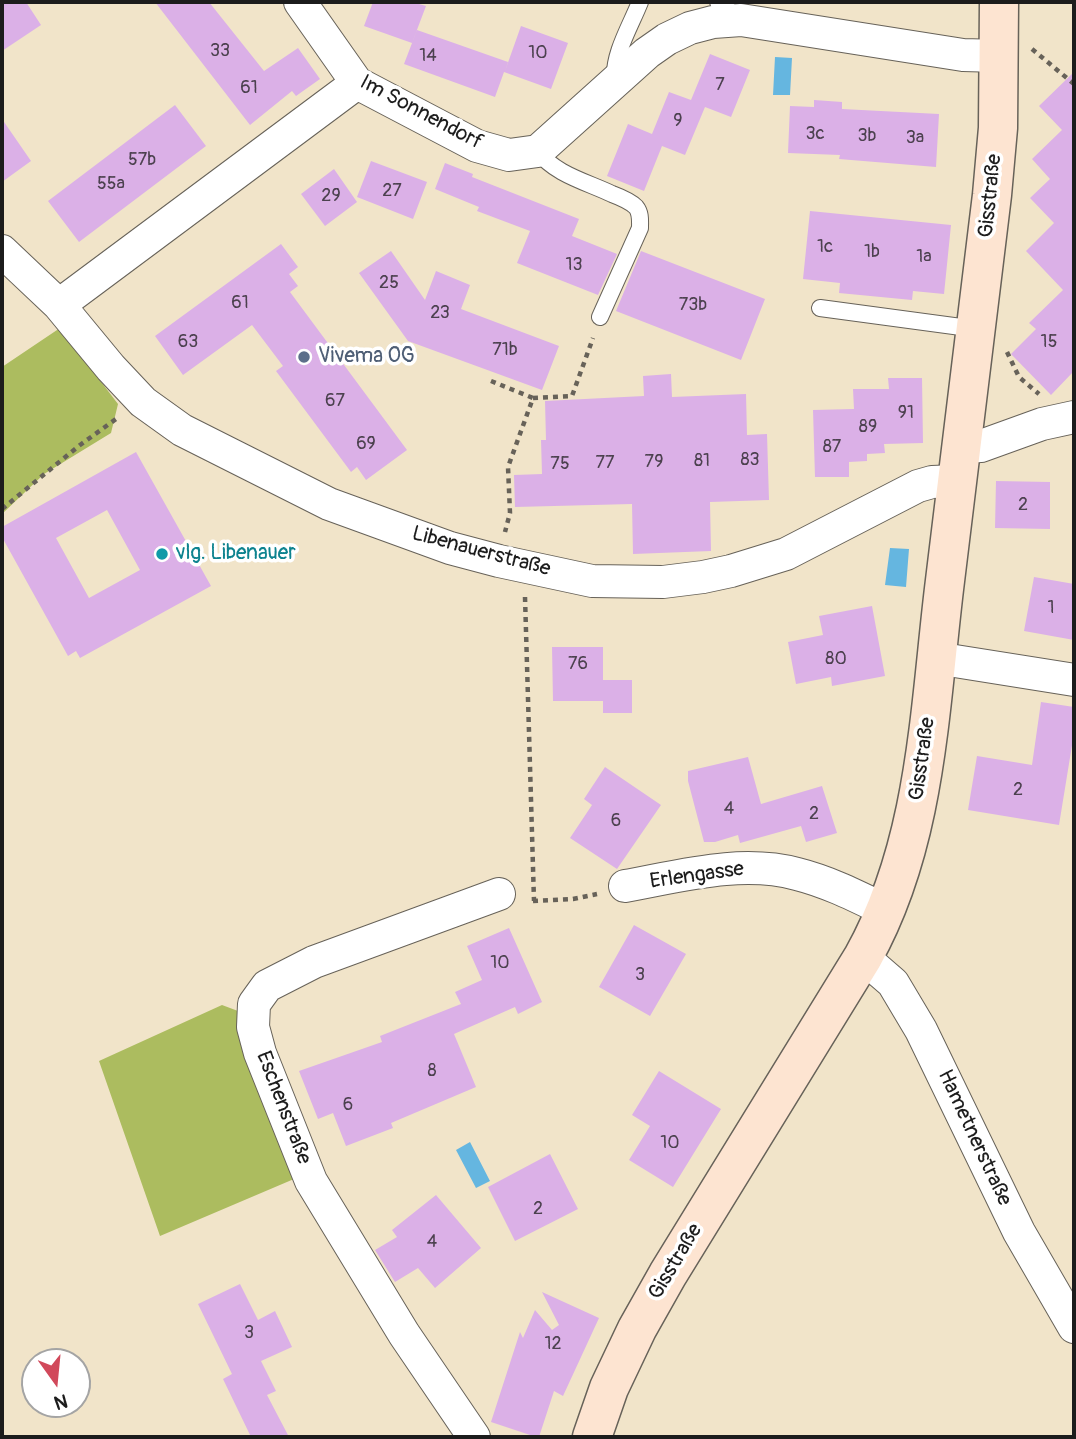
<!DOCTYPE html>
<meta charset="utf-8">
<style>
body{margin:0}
#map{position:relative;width:1076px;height:1439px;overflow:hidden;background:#f1e4c9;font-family:Pangolin,sans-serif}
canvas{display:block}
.frame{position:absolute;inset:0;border:4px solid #1c1c1c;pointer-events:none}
.north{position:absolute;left:21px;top:1348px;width:70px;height:70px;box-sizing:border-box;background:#fff;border:2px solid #a4a4a4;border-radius:50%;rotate:165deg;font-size:19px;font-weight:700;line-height:28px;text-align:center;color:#1c1c1c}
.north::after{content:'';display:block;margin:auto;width:24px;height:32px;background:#d1495b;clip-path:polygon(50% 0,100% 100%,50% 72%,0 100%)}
</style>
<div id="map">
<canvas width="1076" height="1439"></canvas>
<div class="frame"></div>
<div class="north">N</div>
</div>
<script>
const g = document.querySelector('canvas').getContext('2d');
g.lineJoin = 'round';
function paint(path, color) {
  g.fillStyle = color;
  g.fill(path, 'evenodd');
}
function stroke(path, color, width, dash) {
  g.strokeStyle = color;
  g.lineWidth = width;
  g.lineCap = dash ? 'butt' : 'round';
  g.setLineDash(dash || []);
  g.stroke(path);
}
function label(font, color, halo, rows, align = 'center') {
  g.font = font + ' Pangolin,sans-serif';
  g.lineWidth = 7;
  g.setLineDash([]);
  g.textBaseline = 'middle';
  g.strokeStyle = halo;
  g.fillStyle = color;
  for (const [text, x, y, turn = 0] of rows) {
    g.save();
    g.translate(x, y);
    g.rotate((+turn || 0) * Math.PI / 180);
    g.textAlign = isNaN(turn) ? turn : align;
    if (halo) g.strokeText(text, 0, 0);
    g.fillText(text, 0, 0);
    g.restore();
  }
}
paint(new Path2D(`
 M60 328 118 404 111 433 44 474 2 514V367Z
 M222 1005 238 1011 267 1092 294 1179 160 1236 99 1061Z`), '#acbc5f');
paint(new Path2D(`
 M775 57 792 58 790 95H773Z
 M890 548 909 549 906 587 885 585Z
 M470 1142 490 1181 476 1188 456 1150Z`), '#65b6e0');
paint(new Path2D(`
 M2 2H26L41 25 2 51Z
 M155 2H209L264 71 298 48 320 79 296 96 292 91 250 125Z
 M373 2H412L426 6 412 43 364 26Z
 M521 26 568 43 551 89 504 72 495 97 404 64 417 30 508 62 505 71Z
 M710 54 750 70 731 117 705 107 685 155 662 146 644 191 607 176 628 124 652 134 669 92 691 100Z
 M1074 72V371L1051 395 1011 354 1036 329 1029 323 1063 290 1026 251 1054 223 1030 198 1050 179 1032 159 1062 130 1039 106Z
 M814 100 842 102V109L939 114 936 167 839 159 840 155 788 153 790 106 814 107Z
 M175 105 206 146 79 242 48 201Z
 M2 119 31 161 2 182Z
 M371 161 427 182 413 219 357 197Z
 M445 163 473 174 472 177 579 219 572 236 617 254 598 295 517 263 530 231 477 211 479 207 435 189Z
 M334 169 357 202 325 226 301 194Z
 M810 211 951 225 944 294 913 291 912 300 839 293 840 283 803 279Z
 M281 244 298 267 289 274 298 286 290 292 407 450 366 480 357 467 351 472 276 371 283 366 252 325 183 375 155 336Z
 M391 251 425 300 436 271 470 285 461 309 559 346 542 390 408 341 359 273Z
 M641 251 765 299 741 360 616 311Z
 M671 374 672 397 746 394 747 435 767 434 769 500 710 502 711 551 633 554 632 504 515 507 514 475 542 474 541 440H546L545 401 644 396 643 376Z
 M888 378H922L923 443 884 444 885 453 867 454V461L849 462V477H815L813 410 854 409 853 389H889Z
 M136 452 211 586 80 658 76 651 68 656 2 537V527ZM107 510 140 570 89 598 56 538Z
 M996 481 1050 482V529L995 528Z
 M1034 577 1074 584V640L1024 631Z
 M872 606 885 676 832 686 831 677 796 684 788 642 823 635 819 616Z
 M552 647H603V680H632V713H603V701H553Z
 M1041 702 1074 707V733L1059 825 968 810 977 756 1032 765Z
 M748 757 761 804 822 786 837 833 806 842 801 826 740 843 738 835 715 842H704L688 781V771Z
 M605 767 661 805 617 869 570 838 592 805 584 799Z
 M634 925 686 954 650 1016 599 987Z
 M509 928 542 1002 518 1014 515 1007 454 1034 476 1087 391 1123 393 1128 346 1146 333 1113 318 1119 299 1071 382 1042 380 1036 461 1004 455 992 482 980 467 946Z
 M659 1071 721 1109 673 1187 629 1160 650 1126 632 1115Z
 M550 1154 578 1209 515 1241 488 1187Z
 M436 1195 481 1248 435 1288 418 1268 395 1282 375 1250 397 1237 392 1230Z
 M240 1284 258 1320 275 1311 292 1347 261 1361 276 1391 267 1395 289 1437H251L223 1379 232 1374 198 1304Z
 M542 1292 599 1318 563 1396 554 1391 539 1437H536L491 1422 520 1332 523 1338 535 1310 552 1330 559 1325Z`), '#dbb0e7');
const lane = new Path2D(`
 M718 2 740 19
 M615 79C613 54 631 25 640 2
 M538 151C554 174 587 182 612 194 620 197 630 201 636 207 641 213 640 221 640 228L600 317
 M820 308 976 329`);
const street = new Path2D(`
 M300 2 357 83 477 146 509 155 538 151 647 53 667 39 690 28 713 22 741 20 963 55 1000 56
 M2 251 59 305 111 368 143 402 182 430 329 504 450 548 499 561 592 581 663 582 703 577 731 571 786 554 918 486 932 482 957 481
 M59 305 357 83
 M962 447 981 446 1042 424 1074 417
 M936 658 1074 680
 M625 886C681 876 741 859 797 874 829 882 858 897 887 911
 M863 957 893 983 921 1030 1019 1232 1074 1327
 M474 1437 404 1334 311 1181 260 1053 253 1027 254 1004 267 986 314 962 499 894`);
const secondary = new Path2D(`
 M592 1437 609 1388 637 1329 668 1274 863 957C926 844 929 715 944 589 960 458 976 326 992 195L998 128 999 2`);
stroke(lane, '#676259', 18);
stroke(street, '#676259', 34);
stroke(secondary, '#676259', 41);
stroke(new Path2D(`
 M1032 49 1074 84
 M1007 352 1019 377 1039 394
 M491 381 533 398 508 467 510 513 505 532
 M533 398 572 396 593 338
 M2 509 80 445 116 419
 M525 597 534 901
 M533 901 573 899 597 894`), '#676259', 4.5, [5, 5]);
stroke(lane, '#fff', 16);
stroke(street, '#fff', 32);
stroke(secondary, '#fde4d1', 38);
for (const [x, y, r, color] of [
 [304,357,7,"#5c6f8a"],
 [162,554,7,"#0f9aa8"]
]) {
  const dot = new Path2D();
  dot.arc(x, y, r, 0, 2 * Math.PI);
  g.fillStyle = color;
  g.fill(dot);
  stroke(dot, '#fff', 2.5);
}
label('18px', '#4c414f', null, [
 ["33",220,51],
 ["10",538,53],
 ["14",428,56],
 ["7",720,85],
 ["61",249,88],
 ["9",678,121],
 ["3c",815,134],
 ["3b",867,136],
 ["3a",915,138],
 ["57b",142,160],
 ["55a",111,184],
 ["27",392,191],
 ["29",331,196],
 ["1c",825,247],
 ["1b",872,252],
 ["1a",924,257],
 ["13",574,265],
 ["25",389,283],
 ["61",240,303],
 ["73b",693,305],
 ["23",440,313],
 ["63",188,342],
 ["15",1049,342],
 ["71b",505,350],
 ["67",335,401],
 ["91",906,413],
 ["89",868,427],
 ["69",366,444],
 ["87",832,447],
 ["83",750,460],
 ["81",702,461],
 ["79",654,462],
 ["77",605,463],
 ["75",560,464],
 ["2",1023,505],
 ["1",1051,608],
 ["80",836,659],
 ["76",578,664],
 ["2",1018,790],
 ["4",729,809],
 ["2",814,814],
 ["6",616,821],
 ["10",500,963],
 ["3",640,975],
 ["8",432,1071],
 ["6",348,1105],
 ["10",670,1143],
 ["2",538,1209],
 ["4",432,1242],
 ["3",249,1333],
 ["12",553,1344]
]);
label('21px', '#1c1c1c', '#fff', [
 ["Im Sonnendorf",421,113,28],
 ["Gisstraße",991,196,-84],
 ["Libenauerstraße",481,552,15],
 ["Gisstraße",923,759,-82],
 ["Erlengasse",697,876,-8],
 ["Eschenstraße",283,1108,69],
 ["Hametnerstraße",974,1138,65],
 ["Gisstraße",676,1262,-59]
]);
label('21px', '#4e5e75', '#fff', [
 ["Vivema OG",318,357]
], 'left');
label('21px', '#0d838f', '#fff', [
 ["vlg. Libenauer",176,554]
], 'left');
</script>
